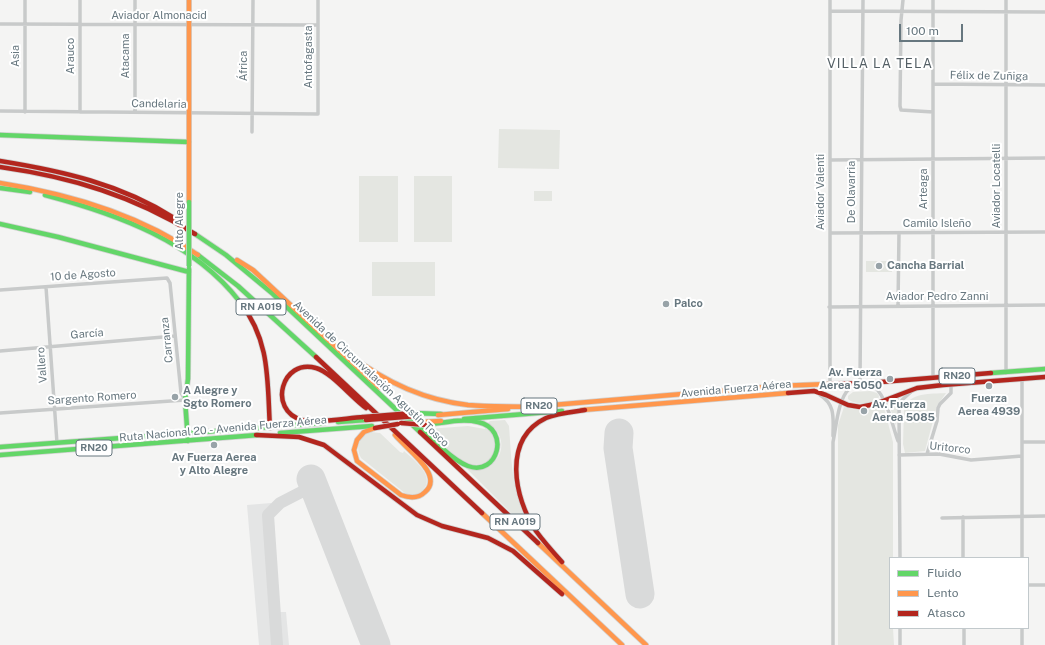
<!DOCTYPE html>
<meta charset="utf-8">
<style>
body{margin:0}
#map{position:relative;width:1045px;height:645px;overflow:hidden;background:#f4f4f3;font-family:"Public Sans",sans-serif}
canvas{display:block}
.legend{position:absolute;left:889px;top:557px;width:140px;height:72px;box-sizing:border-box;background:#fff;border:1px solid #c2c9cc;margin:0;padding:5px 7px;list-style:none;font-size:12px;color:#67777f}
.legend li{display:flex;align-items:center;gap:8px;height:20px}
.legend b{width:20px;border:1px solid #c2c9cc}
.scale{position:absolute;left:899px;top:24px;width:64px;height:18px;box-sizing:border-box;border:2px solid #67777f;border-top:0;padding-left:5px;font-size:12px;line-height:14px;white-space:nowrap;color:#67777f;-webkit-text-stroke:3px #fff;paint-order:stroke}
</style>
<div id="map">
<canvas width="1045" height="645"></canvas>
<ul class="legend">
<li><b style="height:5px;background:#63d668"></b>Fluido</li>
<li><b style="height:5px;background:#ff974d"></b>Lento</li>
<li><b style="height:5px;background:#b3261e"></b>Atasco</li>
</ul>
<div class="scale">100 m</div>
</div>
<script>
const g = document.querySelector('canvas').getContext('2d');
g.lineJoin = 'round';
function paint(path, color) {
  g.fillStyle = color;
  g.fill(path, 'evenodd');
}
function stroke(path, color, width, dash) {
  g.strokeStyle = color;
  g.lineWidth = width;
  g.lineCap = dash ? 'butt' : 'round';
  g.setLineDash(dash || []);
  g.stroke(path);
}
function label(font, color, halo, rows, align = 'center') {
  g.font = font + ' "Public Sans",sans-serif';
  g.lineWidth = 4;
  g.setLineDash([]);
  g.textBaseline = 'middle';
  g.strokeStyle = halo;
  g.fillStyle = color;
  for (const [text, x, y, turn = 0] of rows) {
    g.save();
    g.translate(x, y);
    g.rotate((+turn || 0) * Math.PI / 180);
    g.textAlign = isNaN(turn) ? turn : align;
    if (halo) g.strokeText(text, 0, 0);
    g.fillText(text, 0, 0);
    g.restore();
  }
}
paint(new Path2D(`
 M271 503 280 612H286L289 645H259L247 505Z`), '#e4e5e5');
paint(new Path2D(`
 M499 129 560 130 559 169 498 168Z
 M359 176H398V242H359Z
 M452 176V242H414V176Z
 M534 191H552V201H534Z
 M866 261H892V272H866Z
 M372 262H435V296H372Z
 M870 391 877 393 879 396 878 400C871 404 854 405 848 399V396L853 392Z
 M946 393 937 406 925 451 905 453 903 444 904 409C909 392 931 394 946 393Z
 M899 397 896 426 888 401Z
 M883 404 893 442V558H890V628H893L894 645H838V425L844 407C857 411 871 412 883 404Z
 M505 420 509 426C512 464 511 495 532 529V531L517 519 466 468C496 478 516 441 488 423L490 421Z
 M468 426 485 429 486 427C505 441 494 469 472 464 457 462 439 440 428 429Z
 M371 432 380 433 400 452 403 453 404 451C414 460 437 477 422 491 417 495 412 495 406 494L361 458C355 446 359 436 371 432Z`), '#e4e6e1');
stroke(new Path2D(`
 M277 645 268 515 280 503 313 486`), '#d9dada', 12);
stroke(new Path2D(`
 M619 433 618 448 640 594
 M311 479 376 645`), '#d9dada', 29);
const fast = new Path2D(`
 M0 135 189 142
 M0 188 30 192
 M45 195C117 214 193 241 240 302
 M0 224 58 237 189 272
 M195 234 226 255 273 294 420 432
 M198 255 238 286 316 357
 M991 373 1045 369
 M413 413 441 414
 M408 414C423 429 449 459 468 466 498 477 511 429 478 422 462 418 442 423 426 425
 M464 419 562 411
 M338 422 366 420
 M280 433 372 426
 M188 441 185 400 188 379 189 269
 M0 447 324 423
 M0 455 258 435`);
const slow = new Path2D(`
 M189 0V202
 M0 183C70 194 139 214 198 255
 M237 260 253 270 379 387
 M350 355C385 382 424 400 468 405 490 407 511 406 533 407
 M529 407 777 386 829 384
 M582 410 788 393
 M438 415 508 409
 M423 422 441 421
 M375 428 364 432 357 440 354 450 357 461 401 495C409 498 418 499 425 492 445 475 405 448 395 435
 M482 513 622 645
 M538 543 646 645`);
const jam = new Path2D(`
 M0 161C62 171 121 184 174 218
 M0 167C71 177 134 196 195 234
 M240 302C271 342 267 381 270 428
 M316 357 482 513
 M829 384 869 383 991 373
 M788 393 814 391 826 395 848 405 860 407 875 404 917 388 943 385 1045 377
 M363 417C347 418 317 424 302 420 267 410 282 358 316 368 331 372 352 398 366 408
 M420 432 538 543
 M256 435 299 437 324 445 417 515 442 526 488 538 513 551 562 594
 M562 562C553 552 544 542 536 531 514 498 502 439 546 418 558 413 572 412 585 410`);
stroke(fast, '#d1d1d1', 6);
stroke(slow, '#d1d1d1', 6);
stroke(jam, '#d1d1d1', 6);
stroke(new Path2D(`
 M830 0V385
 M903 0 901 20 900 106 901 110 933 112
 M933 0V377
 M1006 0V373
 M830 11 1045 12
 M0 24 318 25
 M933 84 1045 85
 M0 111 318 114V0
 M25 112V0
 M80 112V0
 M135 112V0
 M252 132 253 0
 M830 160 1045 158
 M830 233 1045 232
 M46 287 57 443
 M0 290 167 278 170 283 181 393 185 400 0 413
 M898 306 899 233
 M829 307 1045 305
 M0 351 175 336
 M1022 379V558
 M870 384C886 391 892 425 898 441
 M820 395C836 405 833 419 833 436
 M833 442C836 428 838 399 849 389 852 386 856 384 860 383L863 0
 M1022 442H1045
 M927 454 937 421 938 408 940 404 951 393V384
 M899 455 939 454 971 460 1022 456
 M963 517V558
 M942 518 1045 516
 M900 558 899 410 902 400 912 391
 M1028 585H1045
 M900 628V645
 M964 628V645
 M1022 628V645
 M833 645V442`), '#c8caca', 3.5);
stroke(fast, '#63d668', 4.5);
stroke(slow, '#ff974d', 4.5);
stroke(jam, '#b3261e', 4.5);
const fastBridge = new Path2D(`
 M189 202V266`);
const jamBridge = new Path2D(`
 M363 417 413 413
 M366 420 417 416
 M401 423 426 425
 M375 428 398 424`);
stroke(fastBridge, '#d1d1d1', 6, []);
stroke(jamBridge, '#d1d1d1', 6, []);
stroke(fastBridge, '#63d668', 4.5);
stroke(jamBridge, '#b3261e', 4.5);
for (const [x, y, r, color] of [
 [879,266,4,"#98a3a8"],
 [666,304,4,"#98a3a8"],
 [890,379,4,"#98a3a8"],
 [989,386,4,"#98a3a8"],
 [175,397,4,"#98a3a8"],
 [864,411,4,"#98a3a8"],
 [214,445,4,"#98a3a8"]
]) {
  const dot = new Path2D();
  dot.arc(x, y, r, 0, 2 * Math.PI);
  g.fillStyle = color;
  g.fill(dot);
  stroke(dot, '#fff', 1.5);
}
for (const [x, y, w] of [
 [261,307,50],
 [957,376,36],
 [539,406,36],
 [94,448,36],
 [515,522,50]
]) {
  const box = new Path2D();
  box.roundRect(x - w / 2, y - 8, w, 16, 3);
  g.fillStyle = '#fff';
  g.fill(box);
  stroke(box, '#67777f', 1);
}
label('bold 10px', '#67777f', null, [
 ["RN A019",261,307],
 ["RN20",957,376],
 ["RN20",539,406],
 ["RN20",94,448],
 ["RN A019",515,522]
]);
label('11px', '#67777f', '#fff', [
 ["Aviador Almonacid",159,16],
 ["Asia",16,56,-90],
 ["Arauco",71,56,-90],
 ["Atacama",126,56,-90],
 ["Antofagasta",309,57,-90],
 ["África",244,66,-90],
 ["Félix de Zuñiga",989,76,1],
 ["Candelaria",159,104,1],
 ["Aviador Locatelli",997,186,-90],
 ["Arteaga",924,189,-90],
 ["Aviador Valenti",821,192,-90],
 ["De Olavarria",852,192,-90],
 ["Alto Alegre",180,221,-90],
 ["Camilo Isleño",937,224],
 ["10 de Agosto",83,275,-4],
 ["Aviador Pedro Zanni",937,297],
 ["García",87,334,-5],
 ["Carranza",167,340,-96],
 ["Vallero",42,365,-94],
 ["Avenida de Circunvalación Agustín Tosco",371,374,43],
 ["Avenida Fuerza Aérea",736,389,-5],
 ["Sargento Romero",92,398,-4],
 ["Ruta Nacional 20 - Avenida Fuerza Aérea",223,429,-5],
 ["Uritorco",950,448,6]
]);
label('bold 11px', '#67777f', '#fff', [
 ["Cancha Barrial",887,266],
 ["Palco",674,304],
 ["Av. Fuerza",882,373,"right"],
 ["Aerea 5050",882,386,"right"],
 ["A Alegre y",183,391],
 ["Sgto Romero",183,404],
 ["Fuerza",989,399,"center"],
 ["Aerea 4939",989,412,"center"],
 ["Av. Fuerza",872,405],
 ["Aerea 5085",872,418],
 ["Av Fuerza Aerea",214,458,"center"],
 ["y Alto Alegre",214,471,"center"]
], 'left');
g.letterSpacing = '1px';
label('13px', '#545f65', '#fff', [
 ["VILLA LA TELA",880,64]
]);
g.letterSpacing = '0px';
</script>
